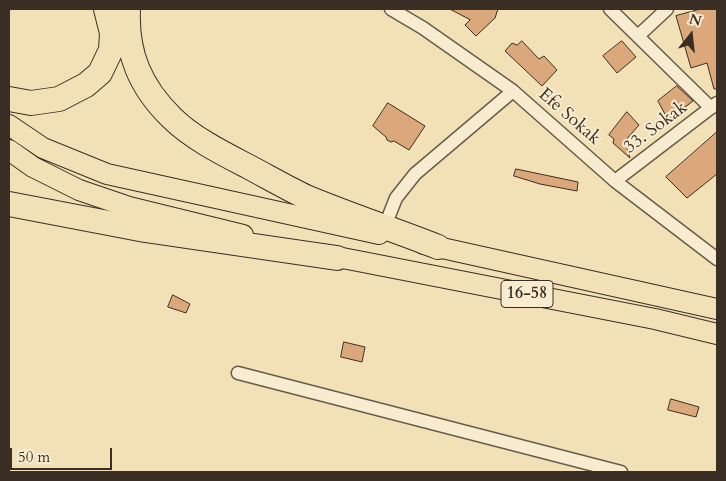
<!DOCTYPE html>
<style>
body{margin:0}
#map{position:relative;width:726px;height:481px;overflow:hidden;background:#f2e1b7;font-family:Cardo,serif}
canvas{display:block}
.frame{position:absolute;inset:0;border:10px solid #3b2e24;pointer-events:none}
.north{position:absolute;left:666px;top:10px;width:50px;height:50px;-webkit-text-stroke:4px #f7ecd0;paint-order:stroke;rotate:16deg;font-size:14px;font-weight:700;line-height:20px;text-align:center;color:#3b2e24}
.north::after{content:'';display:block;margin:auto;width:18px;height:22px;background:#3b2e24;clip-path:polygon(50% 0,100% 100%,50% 72%,0 100%)}
.scale{position:absolute;left:10px;top:448px;width:102px;height:22px;box-sizing:border-box;border:2px solid #3b2e24;border-top:0;padding-left:6px;font-size:15px;line-height:18px;white-space:nowrap;color:#3b2e24;-webkit-text-stroke:4px #f7ecd0;paint-order:stroke}
</style>
<div id="map">
<canvas width="726" height="481"></canvas>
<div class="frame"></div>
<div class="north">N</div>
<div class="scale">50 m</div>
</div>
<script>
const g = document.querySelector('canvas').getContext('2d');
g.lineJoin = 'round';
function paint(path, color) {
  g.fillStyle = color;
  g.fill(path, 'evenodd');
}
function stroke(path, color, width, dash) {
  g.strokeStyle = color;
  g.lineWidth = width;
  g.lineCap = dash ? 'butt' : 'round';
  g.setLineDash(dash || []);
  g.stroke(path);
}
function label(font, color, halo, rows, align = 'center') {
  g.font = font + ' Cardo,serif';
  g.lineWidth = 4;
  g.setLineDash([]);
  g.textBaseline = 'middle';
  g.strokeStyle = halo;
  g.fillStyle = color;
  for (const [text, x, y, turn = 0] of rows) {
    g.save();
    g.translate(x, y);
    g.rotate((+turn || 0) * Math.PI / 180);
    g.textAlign = isNaN(turn) ? turn : align;
    if (halo) g.strokeText(text, 0, 0);
    g.fillText(text, 0, 0);
    g.restore();
  }
}
const building = new Path2D(`
 M450 9H498L495 18 476 36 465 25 470 20Z
 M701 9H717V89H714L707 63 691 68 676 16Z
 M522 41 539 59 544 56 557 70 542 86 505 51 512 43 517 45Z
 M622 41 636 57 617 73 603 56Z
 M677 86 693 101 668 120 658 101Z
 M388 103 425 126 409 150 394 141 391 142 387 140 386 137 373 126Z
 M627 112 639 125 625 141 630 158 613 143 614 139 609 135Z
 M717 132V174L687 198 666 177Z
 M516 169 578 182 577 191 540 184 514 176Z
 M173 295 190 304 186 313 168 307Z
 M344 342 365 347 362 362 341 357Z
 M671 399 699 407 696 417 668 410Z`);
paint(building, '#dba87b');
stroke(building, '#3b2e24', 1);
const street = new Path2D(`
 M391 9 423 28 513 91 615 181 717 259
 M610 9 711 108
 M638 36 667 9
 M615 181 717 103
 M383 231 396 198 415 174 513 91
 M238 373 621 472`);
const primary = new Path2D(`
 M9 125 43 148 107 174 379 234
 M9 150 33 167 79 190 129 207 243 235
 M424 244 717 309
 M322 254 655 319 717 334`);
const highway = new Path2D(`
 M128 9C126 53 140 87 172 118 192 138 224 154 249 167 268 177 287 188 306 197 349 215 395 230 438 247
 M9 99 31 103 59 99 86 85 100 73 111 50 112 33 106 9
 M9 204 145 230 337 258`);
stroke(street, '#695b49', 15);
stroke(primary, '#3b2e24', 22);
stroke(highway, '#3b2e24', 26);
stroke(street, '#f7ecd0', 12);
stroke(primary, '#f2e1b7', 20);
stroke(highway, '#f2e1b7', 24);
for (const [x, y, w] of [
 [527,294,52]
]) {
  const box = new Path2D();
  box.roundRect(x - w / 2, y - 13.5, w, 27, 4);
  g.fillStyle = '#f7ecd0';
  g.fill(box);
  stroke(box, '#3b2e24', 1);
}
label('bold 16px', '#3b2e24', null, [
 ["16-58",527,294]
]);
label('18px', '#3b2e24', '#f7ecd0', [
 ["Efe Sokak",569,117,41],
 ["33. Sokak",656,128,-37]
]);
</script>
